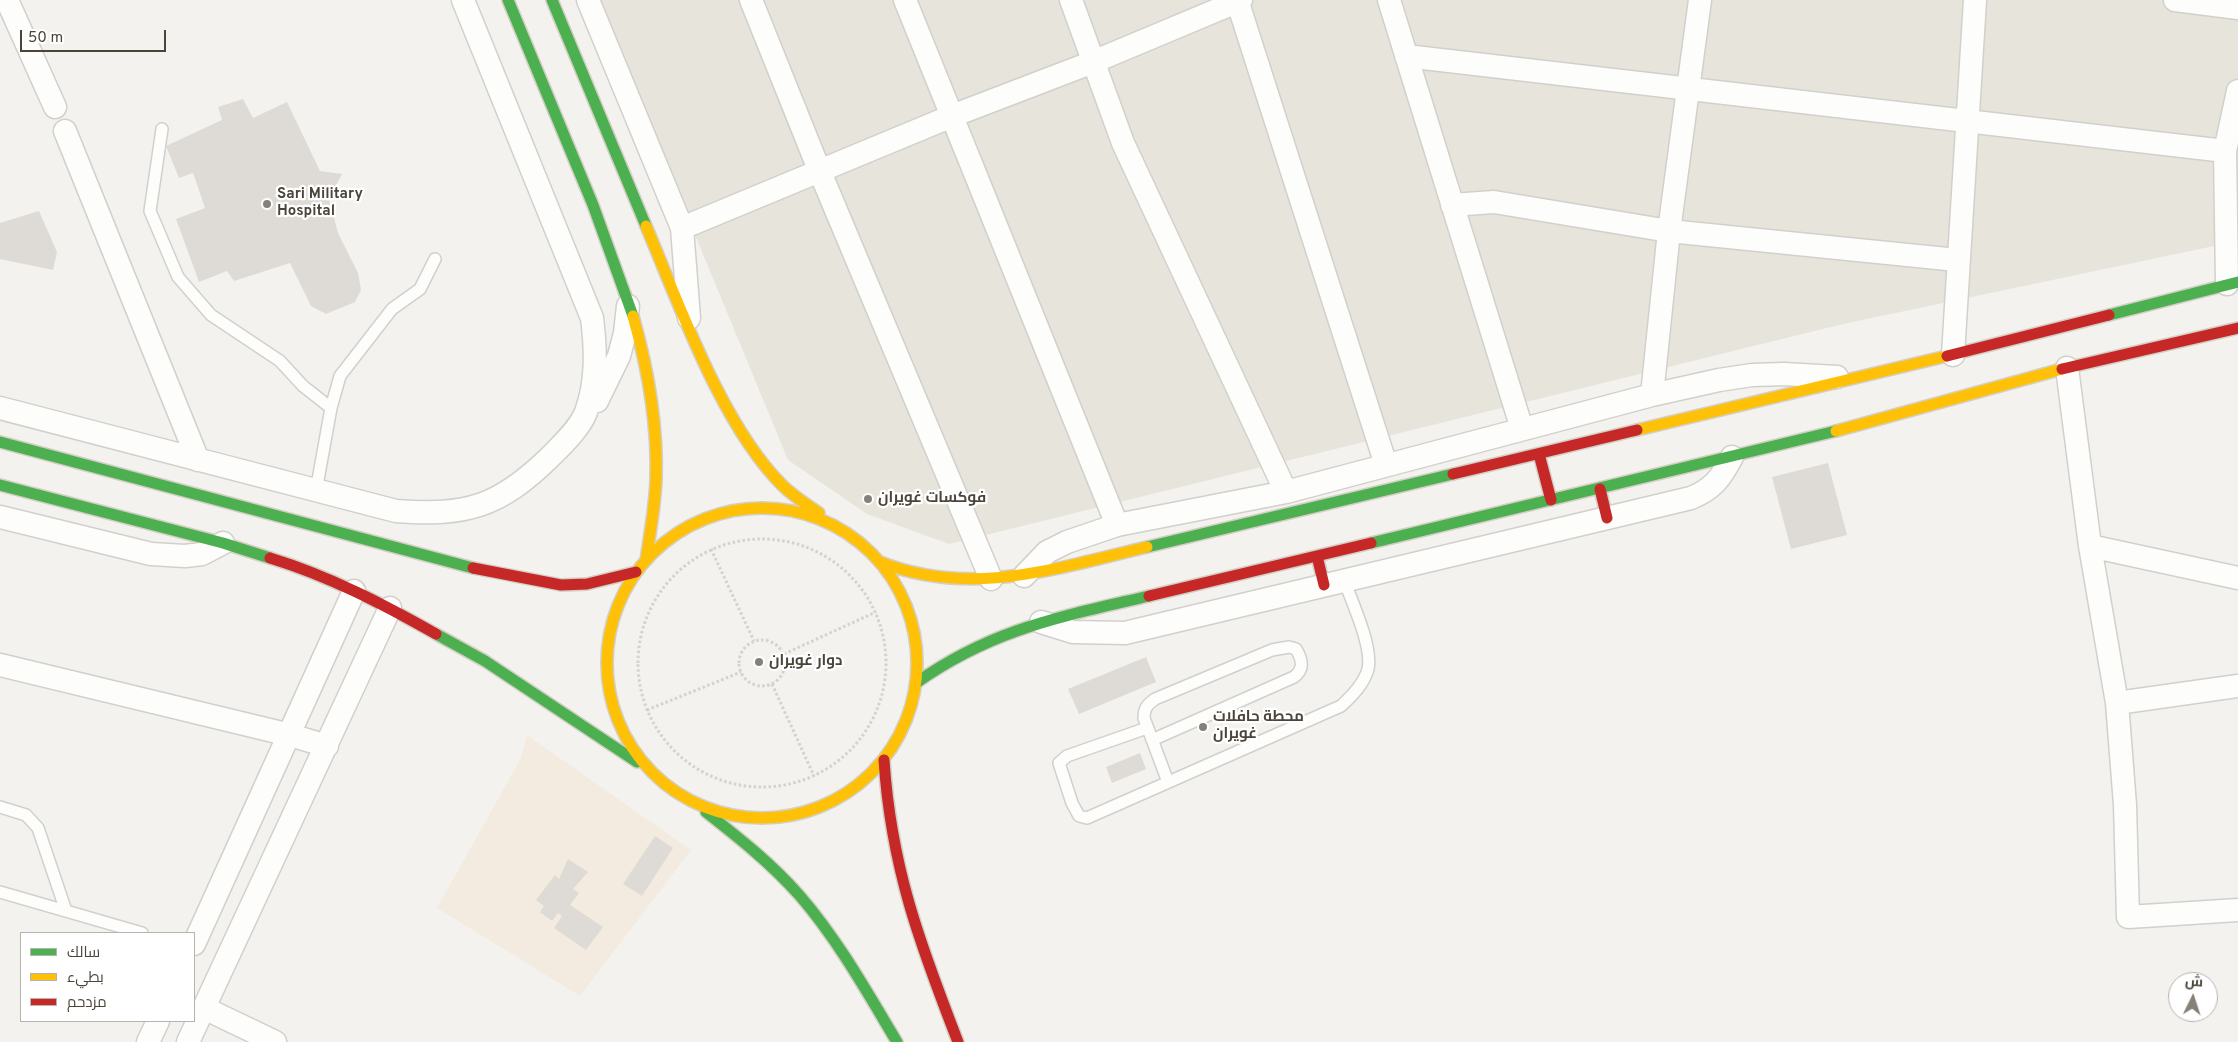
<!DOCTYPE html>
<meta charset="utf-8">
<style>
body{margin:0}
#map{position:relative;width:2238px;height:1042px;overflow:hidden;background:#f4f2ee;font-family:Overpass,Cairo,sans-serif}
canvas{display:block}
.legend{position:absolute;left:20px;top:932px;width:175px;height:90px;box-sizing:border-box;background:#fff;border:1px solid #b7b4b0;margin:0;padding:6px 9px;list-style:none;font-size:15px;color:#4b4439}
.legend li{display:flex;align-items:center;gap:10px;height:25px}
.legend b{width:25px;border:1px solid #b7b4b0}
.north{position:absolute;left:2168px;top:972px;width:50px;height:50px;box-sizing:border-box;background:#fff;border:1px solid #b7b4b0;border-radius:50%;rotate:4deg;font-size:14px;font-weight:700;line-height:20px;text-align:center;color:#4b4439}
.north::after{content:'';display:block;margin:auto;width:18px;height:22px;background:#868178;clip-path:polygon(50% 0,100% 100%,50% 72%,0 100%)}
.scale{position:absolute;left:20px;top:30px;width:146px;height:22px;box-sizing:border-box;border:2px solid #4b4439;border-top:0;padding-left:6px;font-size:15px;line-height:18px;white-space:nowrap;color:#4b4439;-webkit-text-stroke:4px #fff;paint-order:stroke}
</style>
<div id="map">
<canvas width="2238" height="1042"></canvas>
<ul class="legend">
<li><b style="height:6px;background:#4caf50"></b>سالك</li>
<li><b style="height:6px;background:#ffc107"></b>بطيء</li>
<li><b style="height:6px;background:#c62828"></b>مزدحم</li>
</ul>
<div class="north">ش</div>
<div class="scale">50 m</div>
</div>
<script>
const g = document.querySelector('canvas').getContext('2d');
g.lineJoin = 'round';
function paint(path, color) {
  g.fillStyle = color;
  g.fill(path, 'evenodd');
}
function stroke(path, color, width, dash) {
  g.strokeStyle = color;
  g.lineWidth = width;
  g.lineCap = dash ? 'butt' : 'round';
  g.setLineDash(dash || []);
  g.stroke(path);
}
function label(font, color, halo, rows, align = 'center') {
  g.font = font + ' Overpass,Cairo,sans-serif';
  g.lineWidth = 4.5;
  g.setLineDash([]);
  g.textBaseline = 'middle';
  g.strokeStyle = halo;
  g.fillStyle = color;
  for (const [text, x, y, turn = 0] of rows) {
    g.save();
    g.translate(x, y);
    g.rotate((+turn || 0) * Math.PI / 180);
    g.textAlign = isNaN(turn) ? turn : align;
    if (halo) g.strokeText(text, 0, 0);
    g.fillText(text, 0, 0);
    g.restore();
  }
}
paint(new Path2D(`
 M598 0H2238V241L1843 324 949 544 867 514 788 460Z`), '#e7e4dc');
paint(new Path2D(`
 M527 735 691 850 580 996 437 908 521 758Z`), '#f3ebdf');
paint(new Path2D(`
 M243 99 253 118 287 102 320 171 342 174 329 199 338 233 358 273 361 290 355 302 326 314 311 306 290 263 234 281 227 271 199 282 176 219 205 208 193 173 179 178 166 146 222 120 218 107Z
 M39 211 57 252 53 270 0 259V223Z
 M1828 463 1847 535 1791 549 1772 477Z
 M1146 657 1156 682 1079 714 1068 689Z
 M1140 753 1146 769 1112 783 1106 767Z
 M655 836 673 848 642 896 623 884Z
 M568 859 588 872 573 889 579 893 570 905 603 927 586 950 554 928 562 916 558 913 552 921 540 912 544 906 536 900 555 875 559 879Z`), '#dedbd6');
const lane = new Path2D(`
 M162 129 150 211 178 277 211 315 280 361 303 386 331 408 316 491
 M331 408 340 376 392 309 420 289 435 259
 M1147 728 1067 756 1059 763 1072 803 1079 816 1087 818 1341 706C1352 696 1364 684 1368 669 1373 647 1352 602 1344 580
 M1152 740 1294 677C1305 669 1302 659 1296 649L1289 647 1272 650 1155 699C1147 705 1144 708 1144 718L1168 782
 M0 807 26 815 38 828 66 911
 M0 892 142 933`);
const street = new Path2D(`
 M7 0 55 107
 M588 0 682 228 689 318
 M751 0 820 172 991 579
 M905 0 1117 525
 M1071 0 1123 143 1286 492
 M1237 0 1386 465
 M1389 0 1522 429
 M2175 0 2238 8
 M1406 56 2225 151
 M65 131 198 460
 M1452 205 1494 202 1669 231 1957 260
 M682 228 952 116 1093 62 1241 0
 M2227 284 2225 151 2238 91
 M1953 355 1975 0
 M2067 368 2090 546 2117 703 2125 805 2128 917 2238 910
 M1652 395 1669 231 1700 0
 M597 401 619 356 625 333 628 306
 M0 408 396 511C467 516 499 507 550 457 562 445 580 428 586 412 597 382 596 350 592 318L463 0
 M0 517 151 554 185 556 202 554 223 543
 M2090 546 2238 578
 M1024 576 1047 552 1067 542 1117 525 1286 492 1652 395 1719 380 1752 375 1784 374 1837 377
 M1041 622 1073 632 1125 633 1691 498C1713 489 1721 478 1732 457
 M0 665 290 735 327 746
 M2117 703 2238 686
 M194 944 354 591
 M204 1008 275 1042
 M148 1042 158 1021
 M188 1042 390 608`);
const fast = new Path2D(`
 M508 0 593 205 633 316
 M552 0 646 226
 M2109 315 2238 282
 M0 442 473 568
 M0 485 223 543 270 558
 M1371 543 1836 431
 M1147 547 1453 474
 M436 634 485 661 637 762
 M916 683C992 629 1060 617 1149 596
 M706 812C739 838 772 864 800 896 838 940 867 992 897 1042`);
const slow = new Path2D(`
 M646 226C680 306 721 424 782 485 793 496 806 504 819 513
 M633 316C648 369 658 425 656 480 655 507 650 533 646 560
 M1637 430 1947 356
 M1836 431 2062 369
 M607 663a155 155 0 1 1 310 0a155 155 0 1 1-310 0Z
 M880 562C971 598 1057 568 1147 547`);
const jam = new Path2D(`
 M1947 356 2109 315
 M2062 369 2238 328
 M1539 454 1551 500
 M1453 474 1637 430
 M1600 489 1607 518
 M1317 556 1324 585
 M270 558C329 576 383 604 436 634
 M473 568 561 585 587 584 636 572
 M1149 596 1371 543
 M884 760C891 867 920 944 958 1042`);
stroke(lane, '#d2d0cb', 14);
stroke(street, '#d2d0cb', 25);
stroke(fast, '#d3cfc5', 14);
stroke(slow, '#d3cfc5', 14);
stroke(jam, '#d3cfc5', 14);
stroke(new Path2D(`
 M638 663a124 124 0 1 1 248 0a124 124 0 1 1-248 0Z
 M711 549 754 641
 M739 663a23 23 0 1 1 46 0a23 23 0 1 1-46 0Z
 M784 654 876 612
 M772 684 814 776
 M647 710 741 672`), '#d3d2cc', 3, [2.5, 2.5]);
stroke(lane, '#fdfdfc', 11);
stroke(street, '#fdfdfc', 22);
stroke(fast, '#4caf50', 11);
stroke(slow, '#ffc107', 11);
stroke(jam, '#c62828', 11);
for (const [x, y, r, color] of [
 [267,204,5,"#868178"],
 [868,499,5,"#868178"],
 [759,662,5,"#868178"],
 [1203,727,5,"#868178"]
]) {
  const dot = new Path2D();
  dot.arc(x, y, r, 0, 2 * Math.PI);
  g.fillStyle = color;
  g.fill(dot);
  stroke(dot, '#fff', 2);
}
label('bold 15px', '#4b4439', '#fff', [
 ["Sari Military",277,195],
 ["Hospital",277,212],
 ["فوكسات غويران",878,499],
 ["دوار غويران",769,662],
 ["محطة حافلات",1213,718],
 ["غويران",1213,735]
], 'left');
</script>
